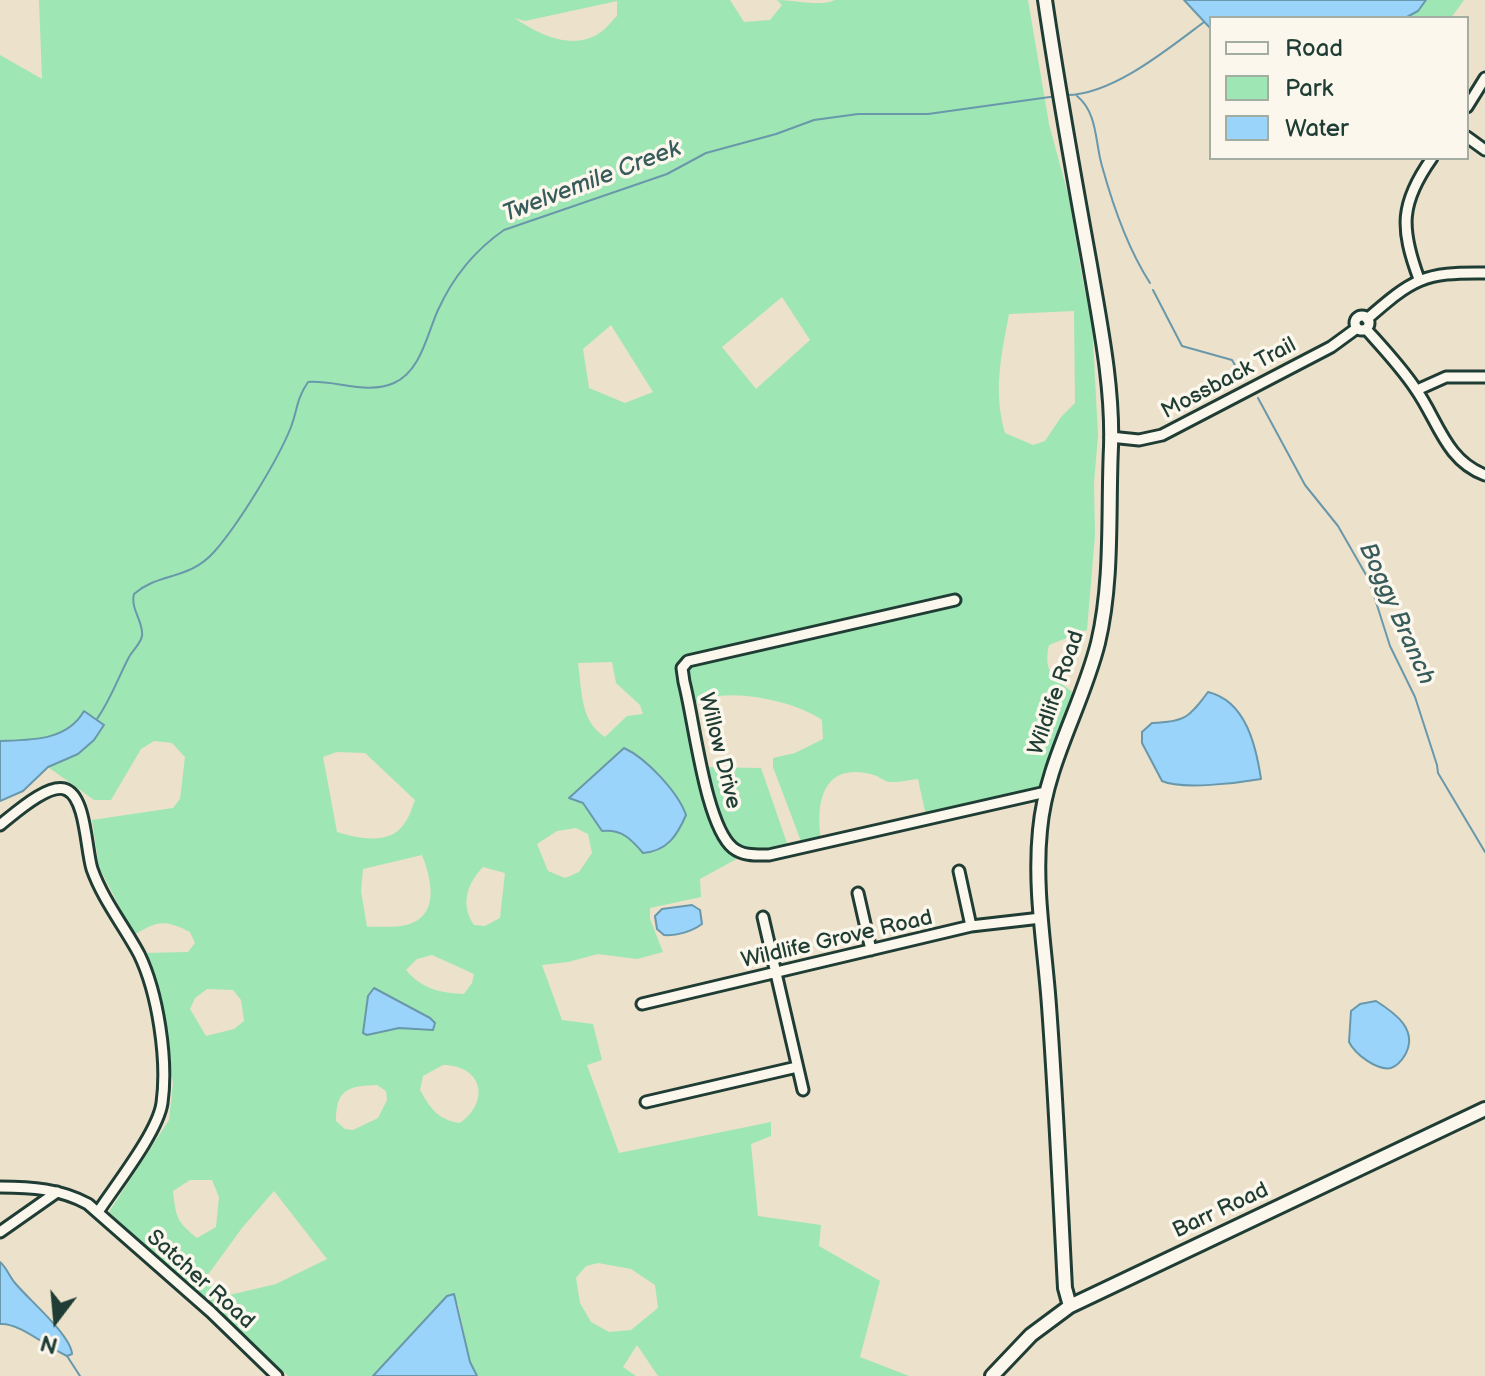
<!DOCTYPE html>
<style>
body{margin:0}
#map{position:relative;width:1485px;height:1376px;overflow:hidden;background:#ece1cb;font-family:"Balsamiq Sans",sans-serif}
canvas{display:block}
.legend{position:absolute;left:1209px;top:16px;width:260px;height:144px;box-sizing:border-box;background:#fbf7ec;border:2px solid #a3ada2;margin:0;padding:10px 14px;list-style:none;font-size:24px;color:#1f3d34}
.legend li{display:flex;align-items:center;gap:16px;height:40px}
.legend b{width:40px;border:2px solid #a3ada2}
.north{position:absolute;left:16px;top:1280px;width:80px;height:80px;-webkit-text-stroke:6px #fbf7ec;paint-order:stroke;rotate:196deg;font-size:22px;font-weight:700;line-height:32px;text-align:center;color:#1f3d34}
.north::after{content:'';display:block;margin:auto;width:28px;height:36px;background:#1f3d34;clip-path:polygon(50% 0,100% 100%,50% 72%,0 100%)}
</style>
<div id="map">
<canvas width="1485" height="1376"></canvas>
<ul class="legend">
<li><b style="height:10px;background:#fbf7ec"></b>Road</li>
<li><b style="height:22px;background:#9ee6b4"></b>Park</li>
<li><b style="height:22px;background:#9bd4fb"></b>Water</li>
</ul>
<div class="north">N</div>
</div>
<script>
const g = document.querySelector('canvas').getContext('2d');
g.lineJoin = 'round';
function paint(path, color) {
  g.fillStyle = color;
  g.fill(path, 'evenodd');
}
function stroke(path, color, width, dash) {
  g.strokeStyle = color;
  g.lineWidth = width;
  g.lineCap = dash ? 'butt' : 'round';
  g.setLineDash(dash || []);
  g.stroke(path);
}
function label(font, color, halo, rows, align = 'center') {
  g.font = font + ' "Balsamiq Sans",sans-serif';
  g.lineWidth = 7;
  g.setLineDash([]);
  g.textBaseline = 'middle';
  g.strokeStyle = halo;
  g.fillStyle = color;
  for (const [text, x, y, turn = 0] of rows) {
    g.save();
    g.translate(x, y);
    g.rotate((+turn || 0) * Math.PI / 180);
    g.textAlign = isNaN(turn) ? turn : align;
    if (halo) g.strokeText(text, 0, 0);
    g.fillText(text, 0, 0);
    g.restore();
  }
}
paint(new Path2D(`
 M39 0H730L744 22 770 20 782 5 777 0C796 0 819 7 835 0H1028L1049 124 1069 198 1083 282 1092 322 1098 435 1094 483 1095 535 1087 630 1049 645C1043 672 1053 678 1074 693L1057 732 1040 786 926 816 918 779C908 780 894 784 886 781 881 779 878 776 874 775 824 761 815 800 821 840L802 844 773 767V758L795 753 823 739 822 720C796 701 720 684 693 705V739L696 767 761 768 788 846 740 857 700 879 701 897 650 908V919L663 952 637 959 598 954 568 962 542 965 562 1020 593 1024 602 1060 587 1065 619 1153 771 1122V1136L751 1144 758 1216 821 1225 819 1246 880 1281 860 1357 909 1376H658L637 1345 623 1367 636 1376H477L470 1362 458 1304 447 1296 373 1376H288L109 1212 169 1120 173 1083 160 1002 144 953 188 952 195 943 190 932C164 919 157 921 134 935L99 867 92 820 173 808 180 799 185 757 172 743 154 741 141 749 111 800H94L48 767 23 791 0 801V55L42 79ZM617 1V16C611 22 605 30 598 34 570 51 537 33 514 18L525 21ZM782 297 810 340 756 389 722 347ZM1074 311 1075 403 1061 417 1045 441 1033 445 1005 433C993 391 1001 357 1009 314ZM611 325 653 392 625 403 589 388 583 349ZM612 662 616 683 640 705 643 714 627 716 605 737C580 721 582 691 578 663ZM623 748C646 757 678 792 686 815L629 837 613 830 602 831 583 803 570 797ZM337 752 365 753 415 800C412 808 409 818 404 824 389 846 358 838 337 832L323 757ZM576 828 588 834 592 853 579 872 565 878 548 871 537 844 557 831ZM422 855C432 880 440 917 406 925 394 928 379 926 367 927L361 891 363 869ZM483 867 505 873 500 918 485 926 474 925C460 904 467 884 483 867ZM432 955 474 974 472 983 464 994C440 993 422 989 406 970L417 959ZM207 989 233 990 241 1000 244 1021 234 1029 206 1036 190 1009 195 998ZM443 1065C482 1065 491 1101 460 1123 438 1120 430 1108 420 1090L423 1076ZM377 1085 386 1091 387 1100 378 1118 353 1130 345 1129 336 1121C336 1089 348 1086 377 1085ZM190 1180H212L219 1197 216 1227 197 1238C176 1221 176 1217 173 1191ZM274 1191 327 1259 276 1284 225 1296 207 1276 242 1228ZM598 1263 631 1269 655 1285 658 1308 631 1330 609 1332 591 1322 580 1303 576 1278 586 1266Z
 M1426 0H1464L1451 18H1405L1418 11Z`), '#9ee6b4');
const water = new Path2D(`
 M1184 0H1426L1418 11 1405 18H1211V29Z
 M1208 692C1246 701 1256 746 1261 779 1238 783 1182 790 1162 781L1142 743V732L1152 723C1184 722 1189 718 1208 692Z
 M84 711 104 725 94 740 78 754 48 767 23 791 0 801V741C31 740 67 741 84 711Z
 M624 748C646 758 678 792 686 815 677 836 667 851 643 853 631 839 622 829 602 831L583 803 569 798Z
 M692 905 700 910 702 924C691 932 676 936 664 935L657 929 655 916 662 909Z
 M374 988 430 1018 435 1023 433 1030 399 1028 367 1035 363 1033 368 996Z
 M1376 1001C1395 1013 1419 1030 1405 1055 1402 1060 1397 1066 1391 1068 1377 1071 1355 1054 1349 1042L1351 1011 1360 1004Z
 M0 1262C7 1268 9 1276 15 1283 28 1299 71 1335 72 1354L67 1356C48 1348 19 1322 0 1324Z
 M454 1294 470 1362 477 1376H373L447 1296Z`);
paint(water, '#9bd4fb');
stroke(water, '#6998ab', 2);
stroke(new Path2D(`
 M1067 95C1112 95 1168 49 1204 22
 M1077 96C1098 113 1095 143 1102 166 1113 206 1128 249 1150 283
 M1153 290 1182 346 1232 360 1243 379
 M1258 398 1305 485 1338 526 1369 580 1390 646 1415 697 1437 765 1438 773 1485 852
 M97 719C111 699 118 678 129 657 133 650 141 643 142 636 144 622 130 609 134 594 159 572 188 581 214 552 238 525 278 460 291 427 298 408 296 400 308 382 336 380 367 395 394 383 421 371 427 334 438 310 453 277 475 250 504 230L667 174 706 153 776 134 814 120 858 114H928L1057 96
 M67 1356 80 1376`), '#6998ab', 2);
const street = new Path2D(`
 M1467 107 1485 78
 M1467 137 1485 150
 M1419 279C1400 228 1400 203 1432 158
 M1355 323a7 7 0 1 1 14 0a7 7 0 1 1-14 0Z
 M1367 319C1413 279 1423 272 1485 273
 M1366 329C1383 348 1401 367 1415 388 1438 420 1445 460 1485 475
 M1417 390 1446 377H1485
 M1110 437 1139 440 1162 435 1331 347 1357 328
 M955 600 688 661 682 668 684 682C694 719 705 825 733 848 743 856 756 855 769 855L1046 792
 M0 825C14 814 50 781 67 790 86 799 86 850 92 869 103 900 124 926 139 954 158 993 168 1060 162 1103 158 1132 115 1186 98 1212
 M959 871 971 926
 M858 893 871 950
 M763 917 803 1090
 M642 1004 971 926 1041 918
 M646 1102 797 1067
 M0 1187C31 1187 61 1189 88 1204L211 1312 277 1376
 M0 1232 57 1192`);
const secondary = new Path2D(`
 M1045 0C1058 89 1074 177 1090 265 1100 324 1113 386 1111 447 1108 511 1113 580 1098 643 1082 707 1046 763 1040 830 1034 889 1045 948 1049 1006 1056 1100 1060 1194 1065 1288L1070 1306
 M992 1376 1031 1335 1070 1306 1485 1109`);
stroke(street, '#1f3d34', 15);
stroke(secondary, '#1f3d34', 18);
stroke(street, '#fbf7ec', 9);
stroke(secondary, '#fbf7ec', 12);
label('22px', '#1f3d34', '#fbf7ec', [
 ["Mossback Trail",1229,379,-28],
 ["Wildlife Road",1057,693,-71],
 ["Willow Drive",719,751,76],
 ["Wildlife Grove Road",837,940,-13],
 ["Barr Road",1221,1211,-25],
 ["Satcher Road",200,1280,42]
]);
label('italic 24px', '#385b5c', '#fbf7ec', [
 ["Twelvemile Creek",592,182,-21],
 ["Boggy Branch",1396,614,66]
]);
</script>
